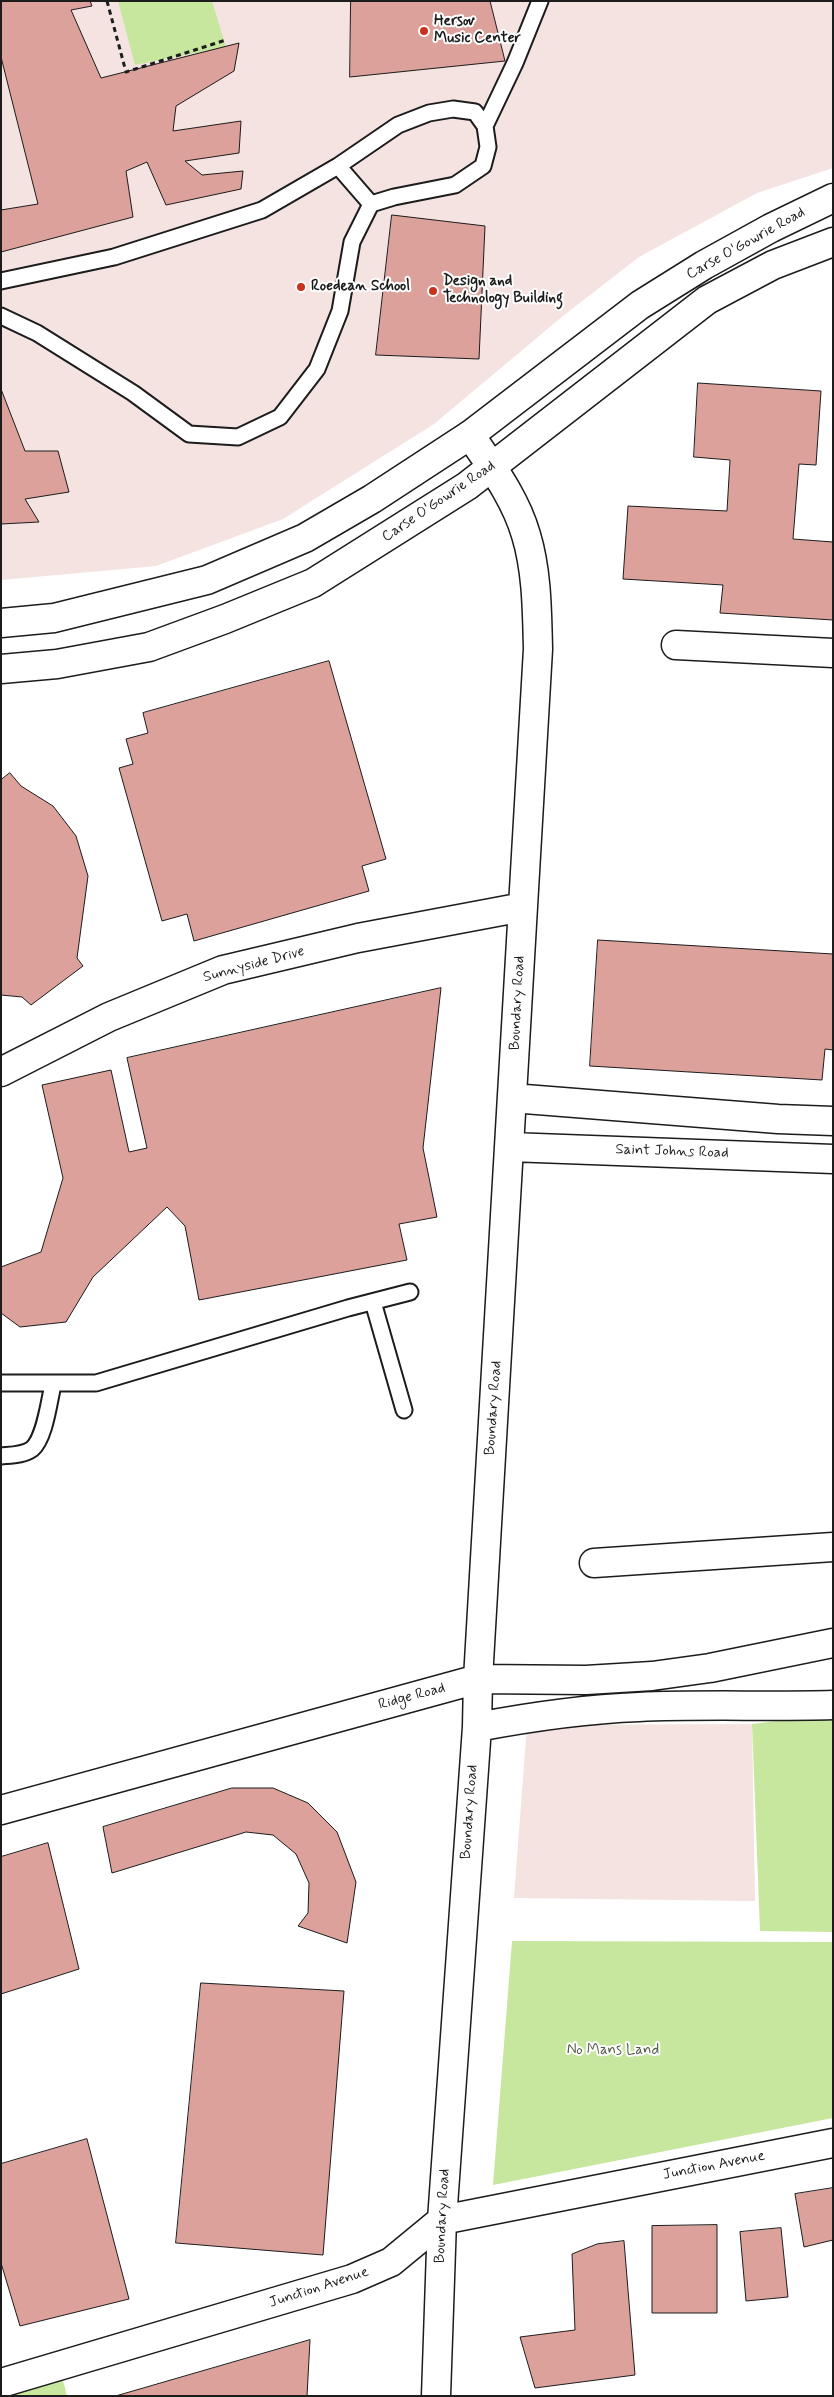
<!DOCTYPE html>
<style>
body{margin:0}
#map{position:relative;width:834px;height:2397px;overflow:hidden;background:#fff;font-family:Mynerve,sans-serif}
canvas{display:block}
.frame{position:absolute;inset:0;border:2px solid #1c1c1c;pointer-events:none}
</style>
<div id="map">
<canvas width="834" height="2397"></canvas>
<div class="frame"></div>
</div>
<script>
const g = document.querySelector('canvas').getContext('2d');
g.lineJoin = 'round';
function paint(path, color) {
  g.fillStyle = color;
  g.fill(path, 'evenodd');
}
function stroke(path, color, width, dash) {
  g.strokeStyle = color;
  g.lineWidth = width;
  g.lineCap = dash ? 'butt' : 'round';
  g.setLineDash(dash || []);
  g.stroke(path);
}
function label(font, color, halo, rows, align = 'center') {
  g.font = font + ' Mynerve,sans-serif';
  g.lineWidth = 4;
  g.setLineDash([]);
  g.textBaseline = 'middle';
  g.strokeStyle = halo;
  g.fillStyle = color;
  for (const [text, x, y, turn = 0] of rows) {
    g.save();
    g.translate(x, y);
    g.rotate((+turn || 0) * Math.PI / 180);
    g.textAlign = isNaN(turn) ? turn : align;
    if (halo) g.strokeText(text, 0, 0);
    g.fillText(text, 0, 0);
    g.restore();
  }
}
paint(new Path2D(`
 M1 1H833V168L757 193 639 257 563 316 434 424 283 519 156 566 1 580Z
 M752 1724 755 1901 514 1898 527 1725Z`), '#f4e3e1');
paint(new Path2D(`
 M118 1H212L226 47 135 65Z
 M833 1714V1932L760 1931 752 1724Z
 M512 1941 833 1942V2118L493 2185Z
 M61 2373 67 2396H1Z`), '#c7e79f');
const building = new Path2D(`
 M1 1H90L92 6 71 10 101 78 239 43 234 71 176 106 173 131 241 121 239 153 185 161 202 175 243 171 241 189 166 205 147 162 126 171 133 217 1 252V210L38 204 1 57Z
 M351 1H490L505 61 350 77Z
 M392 215 485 226 479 359 376 355Z
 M698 383 821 391 816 465 799 464 793 539 833 542V620L720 613 723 585 623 579 628 506 727 511 730 460 694 457Z
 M1 389 25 451H58L69 492 25 499 39 522 1 524Z
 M329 661 386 859 362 866 369 891 194 941 187 914 162 921 119 768 133 764 126 739 148 733 143 713Z
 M10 773 21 786 53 806 76 836 88 876 77 958 83 966 31 1005 22 997 1 995V780Z
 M598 940 833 954V1050L825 1049 822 1080 590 1066Z
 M441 988 423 1148 437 1217 399 1224 407 1260 199 1300 185 1226 167 1207 93 1277 66 1322 20 1327 1 1313V1267L41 1252 63 1178 42 1085 111 1070 129 1152 147 1148 127 1058Z
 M232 1788H273L308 1803 337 1832 356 1882 347 1943 298 1926 308 1913 309 1883 296 1854 273 1835 246 1832 112 1873 103 1827Z
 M48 1843 79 1969 1 1994V1857Z
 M201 1983 344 1991 323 2255 176 2243Z
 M87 2139 129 2299 20 2326 1 2263V2164Z
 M833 2188V2240L804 2247 795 2194Z
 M717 2225V2313H652V2226Z
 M781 2228 788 2297 746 2301 740 2232Z
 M624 2241 635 2375 535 2388 520 2337 575 2330 572 2254 597 2244Z
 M310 2340 307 2396H116Z`);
paint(building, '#dba19a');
stroke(building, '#1c1c1c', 1);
const service = new Path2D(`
 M485 126 515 63 540 1
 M338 166 371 204
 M1 281 114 257 262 210 338 166 398 125 429 113 453 109 475 112 485 126 488 147 483 166 455 185 394 197 371 204 352 242 340 311 317 369 280 417 238 437 189 434 133 393 37 333 1 316
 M373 1302 404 1410
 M1 1383H96L348 1308 410 1292
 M1 1456C11 1455 24 1455 32 1449 45 1438 49 1401 53 1385`);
const minor = new Path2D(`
 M676 645 833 653
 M1 1072 109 1017 223 970 358 938 523 907
 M512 1098 778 1119 833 1121
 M510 1147 833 1159
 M594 1563 833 1547
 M477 1727C530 1717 584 1709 639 1707 703 1704 768 1707 833 1705
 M1 1810 478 1679 586 1680 652 1676 710 1668 833 1643
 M1 2383 352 2279 391 2262 442 2220 833 2143
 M436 2396 442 2220 477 1727 478 1679 538 649C537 611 537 571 526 535 515 497 491 466 470 435`);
const secondary = new Path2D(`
 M1 623 54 618 207 580 305 538 372 499 470 435 640 305 704 265 771 228 833 198
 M1 669 57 664 149 647 225 619 313 583 467 486 707 300 773 265 833 242`);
stroke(service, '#1c1c1c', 19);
stroke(minor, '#1c1c1c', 31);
stroke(secondary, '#1c1c1c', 31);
stroke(new Path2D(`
 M107 1 126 72 226 40`), '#1c1c1c', 3, [5, 4]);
stroke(service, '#fff', 15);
stroke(minor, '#fff', 28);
stroke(secondary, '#fff', 28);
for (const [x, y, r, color] of [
 [424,31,5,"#c8321e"],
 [301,287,5,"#c8321e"],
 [433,291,5,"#c8321e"]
]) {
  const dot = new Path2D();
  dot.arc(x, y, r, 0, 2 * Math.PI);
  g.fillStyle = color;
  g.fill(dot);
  stroke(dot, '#fff', 2);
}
label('bold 15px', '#1c1c1c', '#fff', [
 ["Hersov",434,22],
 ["Music Center",434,39],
 ["Design and",443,282],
 ["Technology Building",443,299],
 ["Roedean School",311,287]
], 'left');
label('15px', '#1c1c1c', '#fff', [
 ["Carse O'Gowrie Road",746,244,-29],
 ["Carse O'Gowrie Road",439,502,-34],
 ["Sunnyside Drive",254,965,-15],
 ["Boundary Road",518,1003,-87],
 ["Saint Johns Road",672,1152,2],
 ["Boundary Road",494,1408,-86],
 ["Ridge Road",412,1697,-15],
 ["Boundary Road",470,1812,-86],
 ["Junction Avenue",714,2166,-11],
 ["Boundary Road",443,2216,-87],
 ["Junction Avenue",319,2288,-18]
]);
label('15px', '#4f5943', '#fff', [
 ["No Mans Land",613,2051]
]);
</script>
